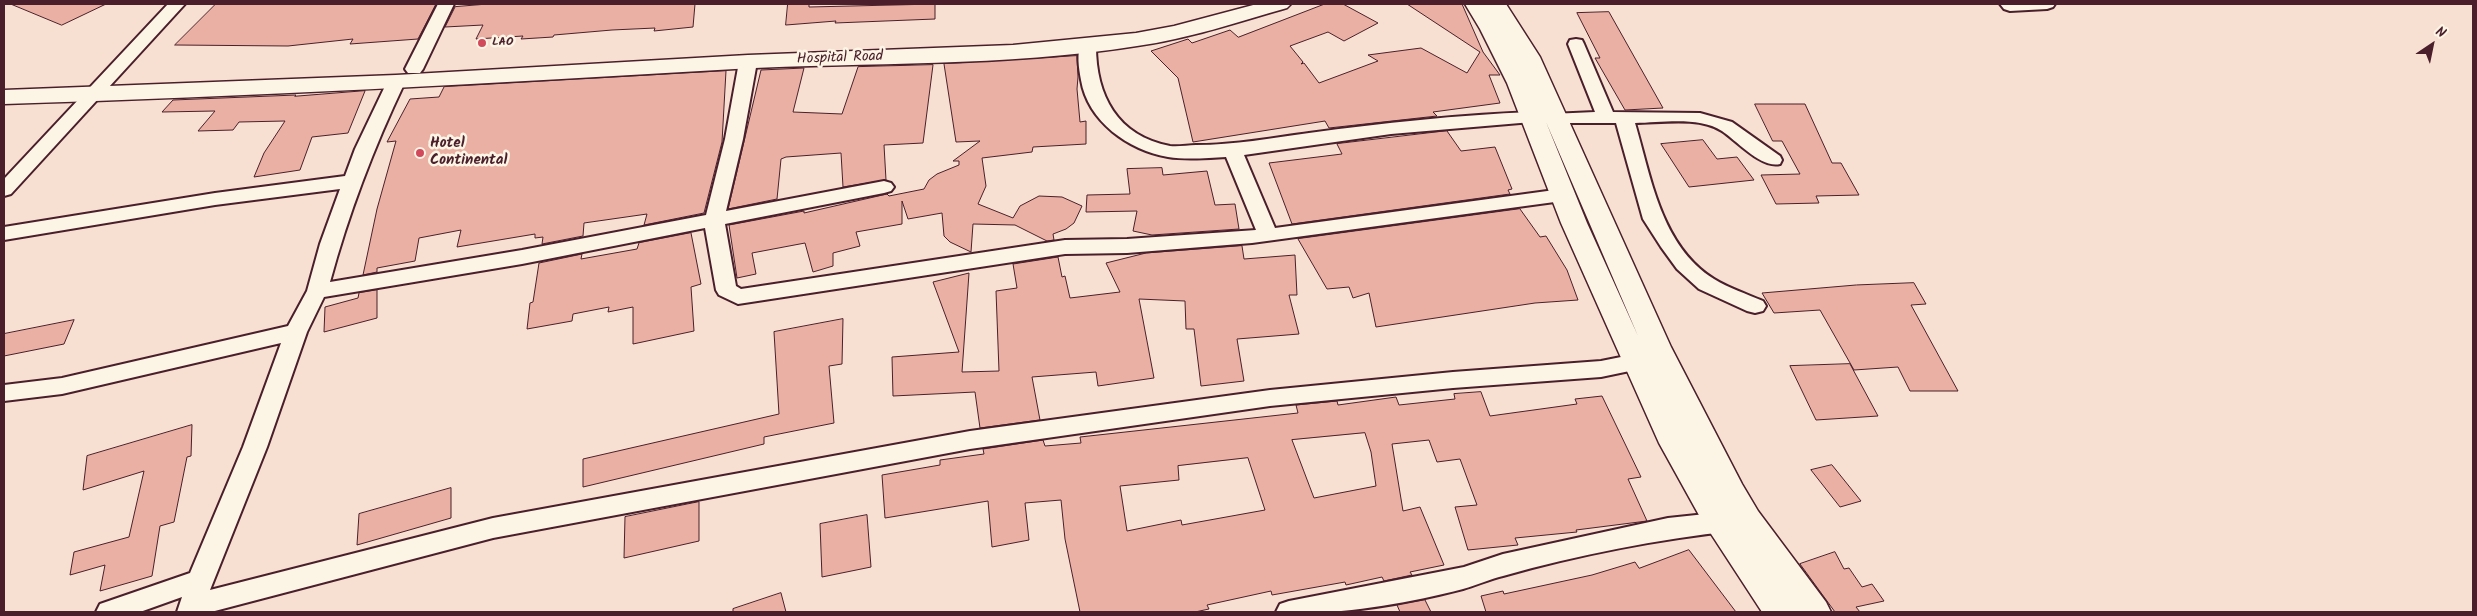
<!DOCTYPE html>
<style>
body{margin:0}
#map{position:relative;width:2477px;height:616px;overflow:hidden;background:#f7e0d1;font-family:Kalam,sans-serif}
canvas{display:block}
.frame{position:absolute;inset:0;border:5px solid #4a1f2b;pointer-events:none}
.north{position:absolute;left:2407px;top:20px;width:50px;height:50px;-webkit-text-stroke:4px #fcf5e5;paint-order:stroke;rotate:34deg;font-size:14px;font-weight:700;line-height:20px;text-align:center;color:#4a1f2b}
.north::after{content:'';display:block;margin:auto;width:18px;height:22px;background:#4a1f2b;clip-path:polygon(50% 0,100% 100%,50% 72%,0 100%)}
</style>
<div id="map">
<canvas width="2477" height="616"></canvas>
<div class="frame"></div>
<div class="north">N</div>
</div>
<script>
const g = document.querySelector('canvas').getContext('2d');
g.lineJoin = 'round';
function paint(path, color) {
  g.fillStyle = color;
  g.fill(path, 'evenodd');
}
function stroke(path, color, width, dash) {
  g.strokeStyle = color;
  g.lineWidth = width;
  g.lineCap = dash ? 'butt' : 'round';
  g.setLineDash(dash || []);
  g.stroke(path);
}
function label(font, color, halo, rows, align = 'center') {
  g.font = font + ' Kalam,sans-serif';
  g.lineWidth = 5;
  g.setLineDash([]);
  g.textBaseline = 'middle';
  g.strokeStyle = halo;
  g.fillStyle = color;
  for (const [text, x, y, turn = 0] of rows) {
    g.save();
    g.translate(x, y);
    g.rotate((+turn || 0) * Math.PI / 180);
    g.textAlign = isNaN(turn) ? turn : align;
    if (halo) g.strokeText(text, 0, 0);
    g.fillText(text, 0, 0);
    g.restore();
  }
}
const building = new Path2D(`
 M11 4H106L62 25Z
 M216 4H436L418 39 350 44 353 39 288 46 175 45Z
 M488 4H695L693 27 654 31 655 28 612 30 554 35 553 37 521 39 523 36 476 39 483 25 445 27 455 7Z
 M788 4H809V7L935 4V19L835 23 836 21 786 25Z
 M1325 4H1343L1378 23 1344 41 1328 32 1290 46 1303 62 1301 64 1304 63 1319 83 1378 61 1368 55 1421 48 1467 73 1480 52 1407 4H1462L1483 52 1500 75H1489L1500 103 1433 112 1437 116 1329 128 1325 121 1193 142 1178 78 1151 51 1188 39 1192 43 1230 30 1238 37Z
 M1609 12 1663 108 1625 110 1595 58H1600L1577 13Z
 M1077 56 1078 77 1077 89 1080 122 1086 121V144L1033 147 1032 152 982 158 986 186 978 204 1013 218 1020 206 1039 196 1062 197 1082 206 1074 223 1066 229 1053 234 1054 240 1047 241 1015 225 973 224 971 252 950 242 944 236 942 213 908 219 902 201V224L856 232 860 246 833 253V266L813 272 805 243 752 253 756 274 737 278 729 225 804 211V213L887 194 889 196 924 189 929 180 937 174 959 165V161H953L980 141 956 142 944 64Z
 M933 65 923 143 884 145 886 180 843 187 841 153 786 157 781 159 777 199 728 209 761 70 804 68 793 112 842 114 858 67Z
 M726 71 722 142 704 213 644 225 647 214 584 223 583 236 542 244 543 237 535 238V234L457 247 461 230 419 238 415 261 377 268V272L363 275 377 209 396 141 387 142 410 99 439 97 444 87Z
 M365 91 348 133 312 137 300 170 254 177 264 153 285 121 239 122 233 130 198 131 215 111 162 112 173 100 296 95 295 96Z
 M1755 104H1805L1832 163H1841L1859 195 1816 196 1819 203 1776 204 1761 175 1800 174 1782 141H1773Z
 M1447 131 1461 151 1495 147 1512 189 1508 190 1510 194 1292 224 1269 163 1342 154 1337 144Z
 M1703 140 1717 159 1737 157 1754 180 1689 187 1661 144Z
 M1162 168 1163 175 1207 171 1215 205 1235 204 1239 229 1152 235 1133 231 1137 211 1086 212 1087 195 1130 194 1127 169Z
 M1520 209 1540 237 1546 236 1567 270 1578 300 1535 303 1376 327 1369 293 1353 298 1349 287 1327 289 1298 239Z
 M691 233 701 284 691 287 694 331 633 344V307L608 312 609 307 573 314 572 321 527 329 530 303 533 302 539 263 582 254 581 259 637 249 639 243Z
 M1242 246 1244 259 1295 255 1297 295H1289L1299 334 1237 339 1244 381 1201 386 1194 329H1186L1185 301 1139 299 1154 378 1098 386 1096 372 1032 377 1040 420 980 428 975 392 893 396 892 357 959 352 933 282 969 273 962 372 999 371 996 291 1017 288 1013 264 1058 257 1062 277 1065 276 1070 298 1120 292 1106 263 1146 253Z
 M1914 283 1926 304 1911 305 1958 391H1910L1898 367 1854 370 1820 310 1774 313 1762 293 1856 285Z
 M377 290V318L324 332 325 307 358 298 359 293Z
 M843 319 842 364 829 366 834 423 764 437V444L583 487V459L779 414 774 332Z
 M74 320 64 344 4 356V334Z
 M1850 364 1878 416 1816 420 1790 366Z
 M1481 392 1490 416 1577 404 1575 399 1602 396 1641 477 1628 479 1647 521 1576 530 1577 532 1515 538 1518 545 1468 550 1455 507 1477 505 1460 459 1437 462 1429 440 1392 444 1403 511 1420 507 1444 565 1410 572 1412 575 1384 581 1382 577 1346 585 1345 582 1272 595 1271 591 1207 605 1209 609 1195 612H1080L1065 539 1061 500 1025 503 1029 540 992 547 988 501 885 518 882 475 940 465V460L984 454 983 449 1043 440 1045 446 1081 443 1080 437 1298 413 1296 405 1337 401 1338 405 1396 397 1399 405 1455 399 1454 394ZM1365 433 1371 452 1376 486 1314 498 1292 440ZM1248 458 1265 510 1182 525 1181 520 1127 531 1120 486 1179 480 1178 466Z
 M192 425 191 456 187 457 174 522 160 526 152 576 100 591 105 565 70 575 74 552 129 537 144 471 83 490 87 456Z
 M1832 465 1861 501 1840 507 1811 470Z
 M451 488V518L357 545 359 514Z
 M699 502V541L624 558 625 517Z
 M867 515 871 567 822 577 820 524Z
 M1689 550 1736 612H1486L1481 596 1503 591 1504 594 1592 575 1635 562 1639 568Z
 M1835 552 1844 569 1849 568 1862 587 1872 584 1884 601 1856 607 1860 612H1835L1800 564Z
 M781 593 786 612H733V609Z
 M1425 600 1431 612H1400L1397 605Z`);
paint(building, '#eab0a3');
stroke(building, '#4a1f2b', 1);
const street = new Path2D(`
 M168 4H185L11 194 4 196V179Z
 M438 4H454L423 69 420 73H408L405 69Z
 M2000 4H2055L2053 7 2047 9 2010 11 2004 9Z
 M1576 39 1582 40 1584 44 1613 112 1700 113 1732 122 1780 156 1782 160 1780 164C1762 169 1737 141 1722 131 1698 116 1661 123 1635 123 1651 177 1661 246 1714 279 1728 288 1747 294 1763 301L1766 306 1763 311 1755 313 1747 311 1699 289 1677 269 1661 247 1643 219 1616 123H1557L1551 122 1548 118 1551 114 1595 112 1568 44 1570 40Z
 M1088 41 1094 42 1096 46C1096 95 1117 136 1170 146 1178 147 1188 145 1196 145 1235 145 1271 138 1309 133 1383 123 1457 115 1532 112L1538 113 1541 117 1538 121 1532 122 1391 134 1244 155 1275 228 1562 189 1569 191 1572 195 1569 199 1562 201 1252 243 1127 253 1065 254 738 304 719 295 716 290 705 228 522 264 324 297 307 332 267 447 210 590 493 518 970 431 1270 390 1453 372 1601 361 1636 354 1644 356 1647 362 1644 368 1601 377 1453 388 1270 406 970 449 493 538 211 612H177L182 597 140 612H96L100 604 190 573 243 447 281 343 62 394 4 401V385L62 378 288 326 307 291 320 244 340 189 215 205 4 240V227L215 193 345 176 355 149 387 82 390 78H402L405 82C374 147 349 212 330 282L522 250 706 215 725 139 739 62 742 58H754L757 62 743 139 726 211 884 181 891 183 894 187 891 191 884 193 725 224 736 286 741 289 1065 240 1127 239 1256 230 1226 157C1208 158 1186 160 1168 157 1129 150 1088 122 1081 80 1079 69 1076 52 1082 42Z
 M1734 511 1743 514 1746 521 1743 528 1734 531C1658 539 1577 555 1503 576 1490 579 1477 585 1463 589 1405 604 1336 616 1276 612L1280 604 1289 601 1464 567 1503 554 1668 518Z`);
const secondary = new Path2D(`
 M1257 4H1291L1287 8C1238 22 1188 39 1137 46 1004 67 869 62 735 69 492 83 248 97 4 104V90L396 75 748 55 1013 45 1136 33 1174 26Z
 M1465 4H1506L1540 57 1671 347 1742 484 1758 511 1826 602 1831 612H1762L1700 517 1659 443 1561 223 1507 83 1480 29ZM1546 122 1638 336 1587 223Z`);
stroke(street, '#4a1f2b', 4);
stroke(secondary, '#4a1f2b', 3);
paint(street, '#fcf5e5');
paint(secondary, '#fcf5e5');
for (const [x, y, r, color] of [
 [482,43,5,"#d1495b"],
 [420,153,5,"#d1495b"]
]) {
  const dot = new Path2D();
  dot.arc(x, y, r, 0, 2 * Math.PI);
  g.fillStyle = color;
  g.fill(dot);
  stroke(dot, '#fcf5e5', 2);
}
label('bold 12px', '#4a1f2b', '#fcf5e5', [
 ["LAO",492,43]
], 'left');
label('15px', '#4a1f2b', '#fcf5e5', [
 ["Hospital Road",840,59,-2]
]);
label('bold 15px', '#4a1f2b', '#fcf5e5', [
 ["Hotel",430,144],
 ["Continental",430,161]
], 'left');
</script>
